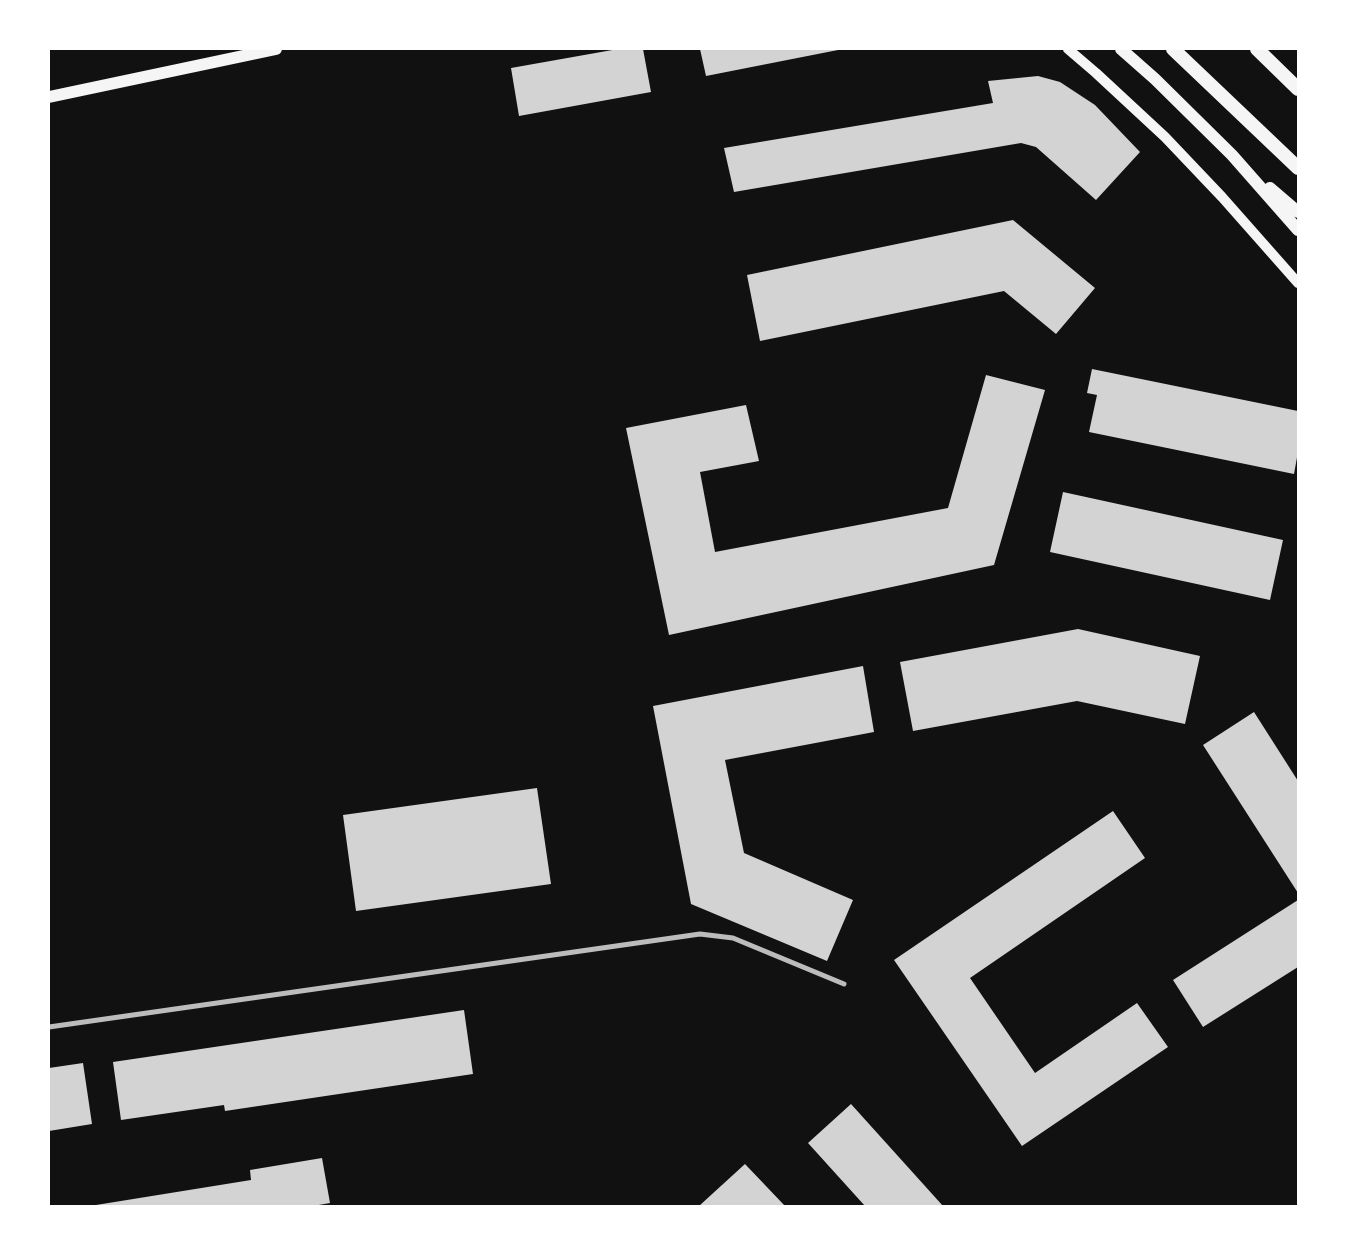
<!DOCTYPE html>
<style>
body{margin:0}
#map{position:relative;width:1347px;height:1255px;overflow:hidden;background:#111;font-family:Lora,serif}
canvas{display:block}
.frame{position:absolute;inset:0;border:50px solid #fff;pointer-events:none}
</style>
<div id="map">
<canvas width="1347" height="1255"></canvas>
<div class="frame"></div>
</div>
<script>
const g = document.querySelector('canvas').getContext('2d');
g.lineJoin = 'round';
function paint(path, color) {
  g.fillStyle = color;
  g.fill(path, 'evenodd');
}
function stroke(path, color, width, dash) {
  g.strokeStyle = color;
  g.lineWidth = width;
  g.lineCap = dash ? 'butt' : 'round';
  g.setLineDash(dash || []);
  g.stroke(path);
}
paint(new Path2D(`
 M618 49H643L651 92 519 116 511 68Z
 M700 49H838V50L706 76Z
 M1038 76 1060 82 1095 105 1140 152 1096 200 1036 147 1021 143 734 192 724 148 993 103 988 81Z
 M1013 220 1095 288 1056 334 1004 291 760 341 747 275Z
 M1092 369 1298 411V452L1294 474 1089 432 1097 395 1087 393Z
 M986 375 1045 390 994 565 669 635 626 428 746 405 759 461 700 472 715 552 948 508Z
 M1063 492 1283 540 1270 600 1050 552Z
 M1078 629 1200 656 1185 724 1077 701 913 731 900 662Z
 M863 666 874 732 725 760 744 853 853 900 827 961 691 904 653 706Z
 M1254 712 1298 781V893L1203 745Z
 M537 788 551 884 356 911 343 815Z
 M1113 811 1145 858 970 978 1035 1073 1137 1003 1168 1047 1022 1146 894 960Z
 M1298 900V967L1203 1027 1173 980Z
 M464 1010 473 1074 225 1111 224 1105 121 1120 113 1062Z
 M83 1063 92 1124 49 1131V1068Z
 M851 1104 943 1206H865L808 1143Z
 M322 1158 330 1203 313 1206H96V1205L251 1180 250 1170Z
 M745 1164 785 1206H699Z`), '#d3d3d3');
stroke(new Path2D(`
 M49 1027 700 934 733 938 844 984`), '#bcbcbc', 5);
stroke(new Path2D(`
 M1068 49 1096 73 1165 137 1222 197 1298 283`), '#f5f5f5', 10);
stroke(new Path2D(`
 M1121 49 1155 79 1232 155 1298 230
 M49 97 276 49
 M1270 188 1298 212`), '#f5f5f5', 12);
stroke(new Path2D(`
 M1173 49 1298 168
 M1257 49 1298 89`), '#f5f5f5', 14);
</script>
